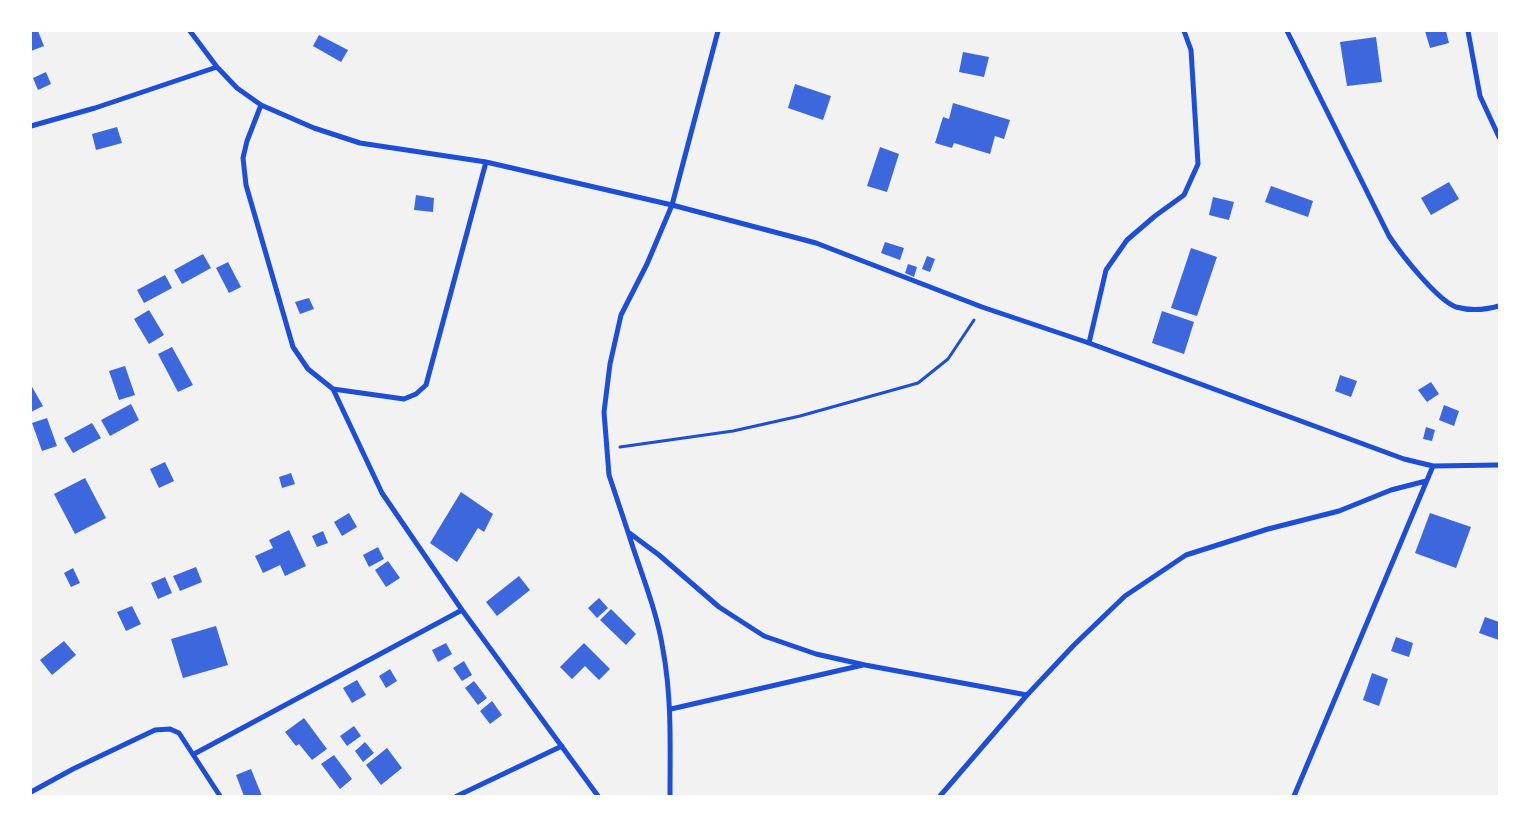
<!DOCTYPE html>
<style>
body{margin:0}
#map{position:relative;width:1530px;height:827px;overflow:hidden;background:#f2f2f2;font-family:Overpass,sans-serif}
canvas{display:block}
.frame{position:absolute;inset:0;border:32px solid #fff;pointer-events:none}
</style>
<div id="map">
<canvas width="1530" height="827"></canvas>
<div class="frame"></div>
</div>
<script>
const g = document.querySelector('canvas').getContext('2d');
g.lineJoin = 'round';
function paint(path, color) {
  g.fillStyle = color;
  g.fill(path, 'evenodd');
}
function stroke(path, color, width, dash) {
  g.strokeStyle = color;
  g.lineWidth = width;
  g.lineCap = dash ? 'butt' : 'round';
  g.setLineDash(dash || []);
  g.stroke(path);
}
paint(new Path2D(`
 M31 31H38L44 46 31 51Z
 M1425 31H1446L1449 43 1430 48Z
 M319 35 348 50 341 62 313 46Z
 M1376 37 1382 82 1347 86 1340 42Z
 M963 52 989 57 984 77 959 72Z
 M46 72 51 84 38 90 33 78Z
 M795 84 831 96 823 120 788 108Z
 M953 103 1010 120 1004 139 995 136 990 154 954 143 952 148 935 143 943 117 949 119Z
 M117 127 122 143 96 150 92 134Z
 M880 147 899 154 887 192 867 186Z
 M1449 182 1459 199 1431 215 1421 198Z
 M1271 186 1313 201 1308 217 1265 202Z
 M416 195 434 198 433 212 414 210Z
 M1213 197 1234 202 1229 220 1209 215Z
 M885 242 904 248 900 260 881 253Z
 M1191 248 1217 257 1197 316 1171 308Z
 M203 254 211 268 182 284 174 270Z
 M927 256 935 259 930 272 922 269Z
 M228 262 241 287 229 293 216 268Z
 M908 264 917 267 914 277 905 273Z
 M165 275 172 288 144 303 137 290Z
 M309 298 314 309 300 314 295 302Z
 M149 310 164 335 149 344 134 319Z
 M1162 311 1194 322 1184 354 1152 343Z
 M172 347 193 385 178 392 158 354Z
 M125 366 135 395 119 400 109 371Z
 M1340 375 1357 381 1351 397 1335 391Z
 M1431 382 1439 394 1427 402 1418 390Z
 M31 385 43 406 31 412Z
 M131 404 139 420 110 436 101 420Z
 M1444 405 1459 411 1454 426 1439 420Z
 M47 418 57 446 42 451 32 423Z
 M92 423 101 438 73 453 64 438Z
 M1426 427 1435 430 1432 441 1423 439Z
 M165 462 174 481 159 488 150 469Z
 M291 473 295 484 282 488 279 477Z
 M85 478 106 518 75 534 54 494Z
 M461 492 493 514 484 532 478 528 457 562 430 543Z
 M349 513 357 527 342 536 334 522Z
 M1430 513 1471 527 1456 568 1415 553Z
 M289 530 306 566 285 576 280 565 263 573 255 556 273 548 269 540Z
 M323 531 328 543 317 547 312 536Z
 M378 547 384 559 369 567 363 555Z
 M388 561 400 578 386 587 375 570Z
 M196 567 202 582 180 591 173 576Z
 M73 568 80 583 71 587 64 573Z
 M519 576 530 590 497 616 486 602Z
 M165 577 172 593 158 599 151 583Z
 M599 598 608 608 597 618 588 608Z
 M132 606 141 624 126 631 117 612Z
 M611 609 636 634 626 645 600 620Z
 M1485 617 1499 622V640L1479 633Z
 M216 626 228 665 183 678 171 639Z
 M1396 637 1413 643 1409 657 1391 651Z
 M64 641 76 655 52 675 40 660Z
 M446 643 452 654 438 662 432 650Z
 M584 643 610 669 599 680 585 666 572 679 560 667Z
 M464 661 472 675 462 681 453 668Z
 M390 669 397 681 386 688 379 676Z
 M1372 673 1388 679 1379 706 1363 700Z
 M357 680 366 695 352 703 343 688Z
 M474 681 487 698 478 705 465 688Z
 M492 701 502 715 490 724 480 711Z
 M304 718 327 749 312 760 299 744 296 746 285 732Z
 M354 726 361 736 347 746 340 736Z
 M365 742 374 753 363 762 355 751Z
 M387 748 402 768 381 785 366 765Z
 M334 755 352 779 340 789 321 764Z
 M251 769 262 796H244L236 775Z`), '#3d67dc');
stroke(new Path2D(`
 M620 447 733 431 800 416 918 383 948 359 974 320`), '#1d4ed8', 3);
stroke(new Path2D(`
 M190 31 217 67 237 88 261 105 314 128 360 143 486 162 672 205 816 243 982 307 1089 343 1404 459 1433 466 1499 465
 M718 31 672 205 647 264 621 315 610 364 604 412 609 475 628 532 659 555 719 607 764 636 816 654 865 665 1027 695
 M1287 31 1389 236C1401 254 1437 300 1456 307 1470 311 1485 310 1499 306
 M1468 31 1480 96 1499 137
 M261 105 247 141 243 158 246 185 293 347 308 369 333 389 404 399 416 394 426 385 486 162
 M31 126 95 108 217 67
 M1089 343 1106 270 1127 240 1155 216 1184 195 1198 164 1191 50 1184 31
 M333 389 382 493 462 610
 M628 532C640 571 657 610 663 650 672 699 670 746 670 796
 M671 709 863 665
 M194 754 462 610 598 796
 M31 792 73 769 155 730 170 729 179 733 220 796
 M457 796 562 746
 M940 796 1027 695 1074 645 1125 596 1186 555 1268 529 1339 511 1391 490 1426 481
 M1294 796 1433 466`), '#1d4ed8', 5);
</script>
